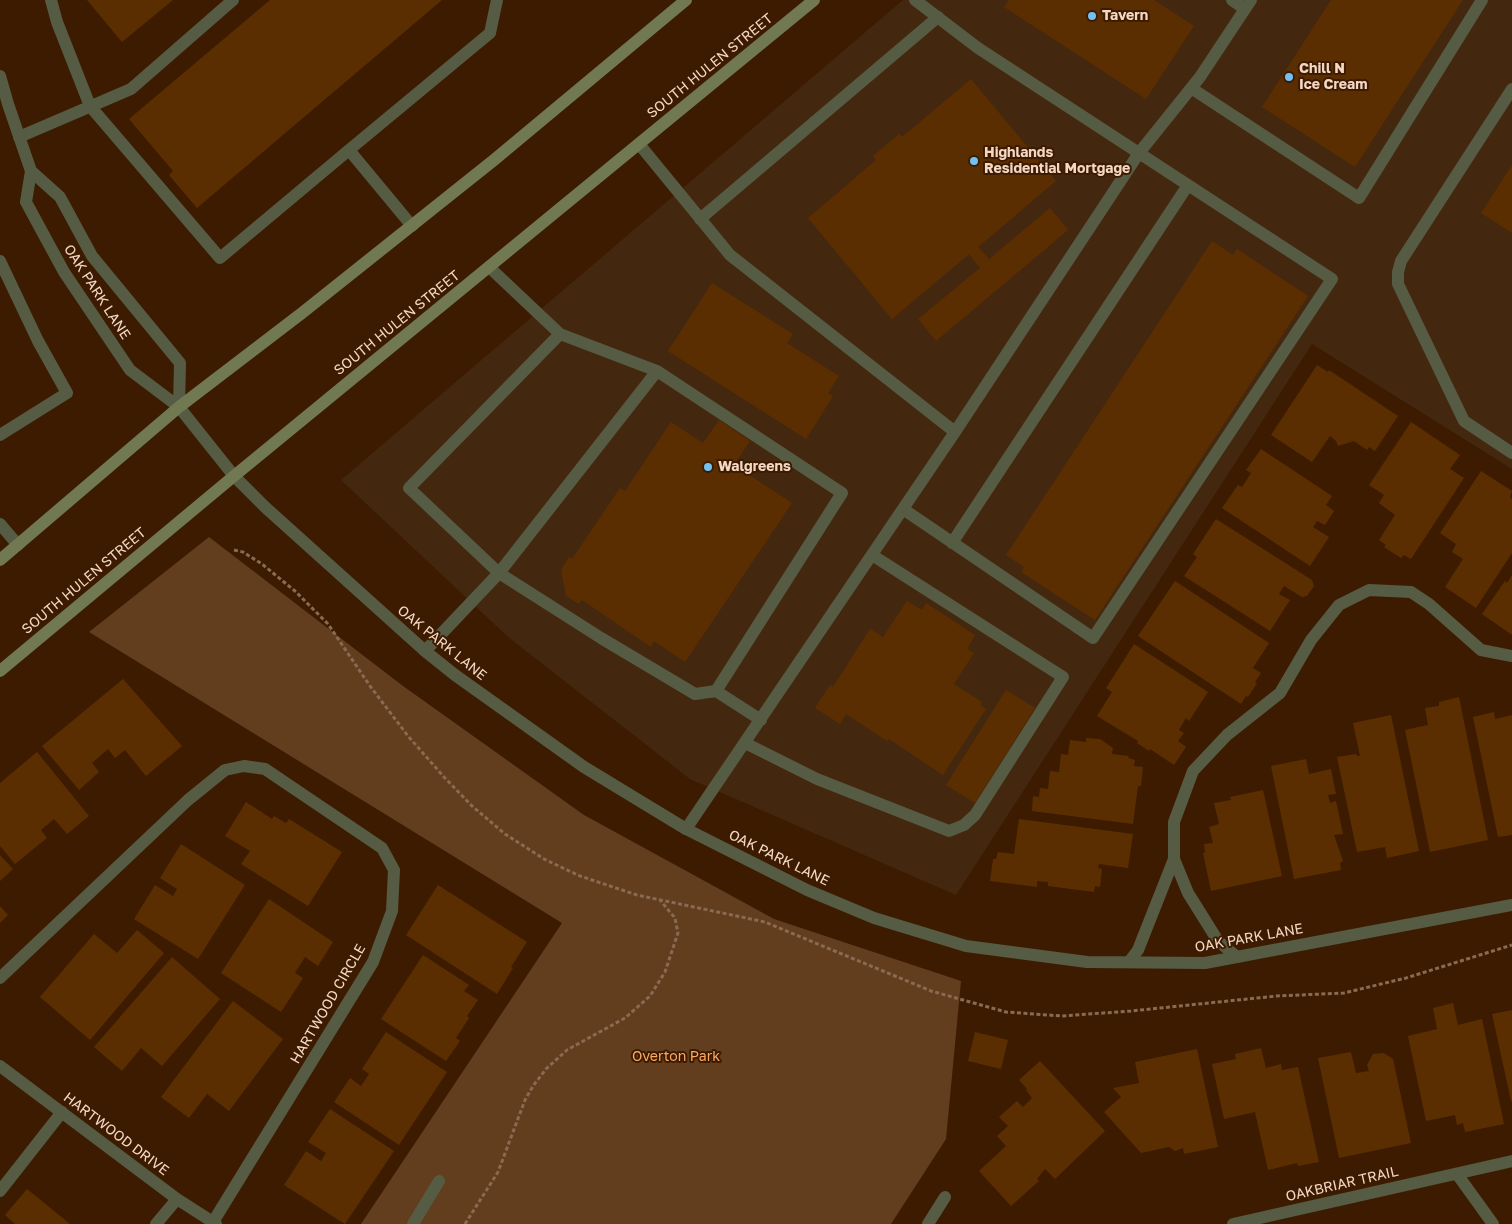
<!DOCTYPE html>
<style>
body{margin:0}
canvas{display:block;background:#3c1b00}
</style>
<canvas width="1512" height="1224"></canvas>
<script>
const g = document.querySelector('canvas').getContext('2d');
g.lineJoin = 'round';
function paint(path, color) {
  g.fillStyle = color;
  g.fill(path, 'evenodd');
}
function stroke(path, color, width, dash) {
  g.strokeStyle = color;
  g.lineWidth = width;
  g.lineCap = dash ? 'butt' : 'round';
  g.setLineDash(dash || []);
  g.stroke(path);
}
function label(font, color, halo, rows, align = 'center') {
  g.font = font + ' "Golos Text",sans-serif';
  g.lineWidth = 4;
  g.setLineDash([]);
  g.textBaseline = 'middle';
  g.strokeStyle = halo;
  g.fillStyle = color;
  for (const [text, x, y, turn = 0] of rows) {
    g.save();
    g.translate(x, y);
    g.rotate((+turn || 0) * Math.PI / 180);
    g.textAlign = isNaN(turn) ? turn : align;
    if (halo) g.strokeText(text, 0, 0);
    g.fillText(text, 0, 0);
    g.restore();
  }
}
paint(new Path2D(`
 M903 0H1512V469L1312 344 956 895 690 779 508 637 341 480Z`), '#44270f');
paint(new Path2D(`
 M209 537 403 686 584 815 774 919 961 981 946 1139 891 1224H361L562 923 89 632Z`), '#623d1e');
paint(new Path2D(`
 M87 0H173L122 42Z
 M270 0H442L197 208 169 175 173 171 129 119Z
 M1009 0H1154L1194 26 1146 99 1004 7Z
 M1331 0H1463L1355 167 1262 107Z
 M971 79 1056 181 978 247 989 259 1050 208 1068 230 936 341 918 319 980 268 969 254 892 319 808 218 876 160 873 156 899 134 902 137Z
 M1512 165V233L1481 213Z
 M1212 241 1233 255 1237 249 1308 296 1095 620 1021 572 1024 567 1006 555Z
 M712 283 793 334 787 343 839 376 828 393 833 396 806 439 668 351Z
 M1317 365 1328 372 1329 370 1398 416 1375 451 1369 447 1367 450 1354 441 1338 446 1336 441 1330 436 1312 462 1271 435Z
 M719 420 750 441 734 465 792 503 685 662 654 641 651 647 582 600 579 604 566 596 561 570 569 557 572 559 620 488 625 491 671 422 703 443Z
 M1411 422 1460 455 1450 469 1464 478 1411 559 1404 555 1401 558 1384 547 1386 545 1379 540 1395 515 1379 503 1384 495 1369 485Z
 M1261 449 1332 496 1326 505 1334 511 1325 525 1317 521 1313 527 1329 537 1310 566 1222 508 1238 485 1242 487 1251 473 1246 470Z
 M1481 471 1512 491 1510 497 1512 499V553L1476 608 1445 587 1463 559 1452 552 1456 544 1440 533Z
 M1216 519 1312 580 1314 586 1307 596 1302 597 1284 586 1279 594 1290 600 1270 631 1184 576 1197 557 1193 554Z
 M1512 575V635L1482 614 1505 581 1507 583Z
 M1175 581 1269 643 1253 668 1261 673 1255 682 1257 683 1248 697 1246 696 1241 704 1138 636Z
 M907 601 922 610 926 603 975 635 967 649 974 653 954 684 982 702 980 705 986 709 943 775 889 739 887 741 846 714 840 724 815 708 830 685 833 687 870 629 883 637Z
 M1134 644 1208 692 1189 721 1186 718 1179 730 1184 733 1178 741 1186 747 1174 765 1150 749 1149 751 1137 743 1138 741 1097 716 1112 692 1106 688Z
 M123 679 182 746 146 776 125 750 115 758 108 749 92 763 99 772 79 790 42 746Z
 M1006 690 1035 708 975 803 946 785Z
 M1459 697 1488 840 1430 852 1405 730 1428 725 1425 708 1439 706V702Z
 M1494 712 1495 719 1512 715V835L1498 837 1473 717Z
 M1391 715 1419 851 1387 858 1385 847 1357 852 1337 757 1356 754 1357 756H1360L1353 723Z
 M1086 738 1100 739 1113 748 1112 754 1129 756 1128 758 1135 760 1134 766 1143 767 1141 786H1138L1133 824 1032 811 1033 796 1039 797 1040 788 1048 789 1050 771 1059 772 1061 754 1068 755 1070 740 1086 742Z
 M37 752 89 816 67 834 54 819 41 830 47 838 15 864 0 846V783Z
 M1306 759 1309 774 1331 769 1336 794 1328 795 1330 803 1336 801 1343 834 1334 835 1343 861 1340 863 1341 870 1294 879 1271 766Z
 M1263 790 1282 876 1211 891 1203 853H1205L1204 844 1213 843 1209 827 1219 824 1214 803 1231 800 1230 797Z
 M246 802 272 819 274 816 286 823 289 819 342 852 308 906 241 864 250 851 225 836Z
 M1019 819 1133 834 1128 868 1099 864 1098 868 1102 869 1100 887 1095 886 1094 892 1048 886V882L1037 881V887L990 881 993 859H996L998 852 1014 854Z
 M181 844 245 885 198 959 134 919 155 885 173 896 177 889 160 878Z
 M0 855 13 869 0 881Z
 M438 885 527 942 511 967 513 968 497 994 406 935Z
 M269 899 333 942 318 966 305 957 295 973 303 978 281 1012 221 973Z
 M0 906 8 915 0 923Z
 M137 930 164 953 90 1040 40 997 94 934 117 953Z
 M423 955 469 985 464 991 478 1000 467 1016 469 1018 456 1038 460 1041 446 1061 381 1019Z
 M172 957 220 999 162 1066 141 1048 122 1071 94 1047Z
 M233 1001 283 1039 229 1111 207 1094 189 1118 161 1097Z
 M1453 1003 1458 1025 1482 1019 1504 1124 1465 1132 1463 1123 1457 1125 1455 1115 1426 1121 1408 1036 1437 1029 1433 1008Z
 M1512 1010V1101H1511L1492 1014Z
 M386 1032 447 1072 399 1145 334 1102 350 1078 361 1086 369 1074 362 1069Z
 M975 1032 1008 1040 1001 1069 968 1061Z
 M1261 1048 1266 1068 1281 1064 1282 1070 1298 1067 1319 1162 1298 1166 1297 1163 1268 1170 1255 1112 1224 1119 1212 1064 1236 1059 1235 1054Z
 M1197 1049 1218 1147 1184 1154 1183 1148 1175 1151 1169 1147 1141 1153 1104 1112 1121 1097 1113 1088 1139 1083 1135 1062Z
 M1351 1052 1356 1073 1369 1071 1367 1065 1373 1054 1384 1053 1393 1059 1411 1143 1339 1158 1318 1058Z
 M1040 1061 1105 1131 1055 1179 1045 1169 1037 1179 1039 1181 1011 1206 979 1171 1006 1146 997 1136 1008 1126 999 1117 1017 1101 1023 1107 1032 1098 1026 1090 1027 1089 1019 1080Z
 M330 1109 394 1151 345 1224 284 1185 306 1151 321 1161 326 1153 308 1142Z
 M27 1189 70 1224H15L5 1215Z`), '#5b2e01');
stroke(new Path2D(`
 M234 550 243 552 262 564 295 591 328 624 370 686 408 736 444 777 472 806 505 834 544 859 580 876 637 895 765 922 931 991 1006 1012 1062 1016 1131 1011 1277 996 1344 993 1406 978 1512 945
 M465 1224 498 1172 525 1100 533 1086 546 1069 567 1050 625 1018 650 996 665 972 678 933 675 918 660 900`), '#896a52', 3, [4, 2.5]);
stroke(new Path2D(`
 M51 0 57 22 90 106 220 258 349 150
 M1232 0 1245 9
 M1191 88 1359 198 1482 0
 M1512 89 1401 261 1398 272V284L1464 421 1512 453
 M19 137 131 89 233 0
 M639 144 730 255 955 432
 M700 219 938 17
 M412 226 349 150 490 33 497 0
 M0 261 38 341 67 393 0 435
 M489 267 560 334 657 371 842 493 716 691 761 720
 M657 371 499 573 601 638 695 694 716 691
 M903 509 1093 638 1332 279 978 48 915 0
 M0 524 18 545
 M952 543 1188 185
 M425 651 499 573 409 488 560 334
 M745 743 817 779 949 831 964 825 975 815 1063 677 872 555
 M686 829 955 432 1139 153 1200 77 1251 0
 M1174 859 1188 893 1218 941 1237 957
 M1129 962 1138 950 1174 859V822L1193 771 1227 735 1280 693 1311 640 1339 605 1369 590 1411 592 1429 604 1481 650 1512 656
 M413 1224 439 1181`), '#565b43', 12);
stroke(new Path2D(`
 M0 978 188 800 225 770 244 766 265 769 382 848 394 870 392 911 373 962 213 1222
 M0 1066 177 1199 216 1224
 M1457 1174 1493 1224
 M0 1191 62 1112
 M156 1224 177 1199
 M928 1224 945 1197
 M1233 1224 1512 1161`), '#565b43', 12);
stroke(new Path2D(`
 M0 76 8 104 31 171 26 202 64 272 130 370 179 407 234 476 265 507 425 651 455 675 584 767 686 829 807 890 874 918 966 946 1087 962 1205 963 1512 905
 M31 171 60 197 92 256 180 363 179 407`), '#565b43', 12);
stroke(new Path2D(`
 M0 560 179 407 302 313 494 160 686 0
 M0 671 234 476 814 0`), '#717953', 12);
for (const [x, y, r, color] of [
 [1092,16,5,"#71c1f4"],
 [1289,77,5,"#71c1f4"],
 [974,161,5,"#71c1f4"],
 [708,467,5,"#71c1f4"]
]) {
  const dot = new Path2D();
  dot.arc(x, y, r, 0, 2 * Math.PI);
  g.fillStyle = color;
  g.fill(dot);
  stroke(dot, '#3c1b00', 2);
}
label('bold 14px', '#f4d8c4', '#3c1b00', [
 ["Tavern",1102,16],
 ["Chill N",1299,69],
 ["Ice Cream",1299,85],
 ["Highlands",984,153],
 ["Residential Mortgage",984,169],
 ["Walgreens",718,467]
], 'left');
label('14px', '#f4d8c4', '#3c1b00', [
 ["SOUTH HULEN STREET",710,66,-39],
 ["OAK PARK LANE",97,292,57],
 ["SOUTH HULEN STREET",397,323,-39],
 ["SOUTH HULEN STREET",84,581,-40],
 ["OAK PARK LANE",442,643,39],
 ["OAK PARK LANE",779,858,26],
 ["OAK PARK LANE",1249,938,-10],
 ["HARTWOOD CIRCLE",328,1004,-60],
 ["HARTWOOD DRIVE",116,1134,37],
 ["OAKBRIAR TRAIL",1342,1184,-13]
]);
label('14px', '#fda864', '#3c1b00', [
 ["Overton Park",676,1057]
]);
</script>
